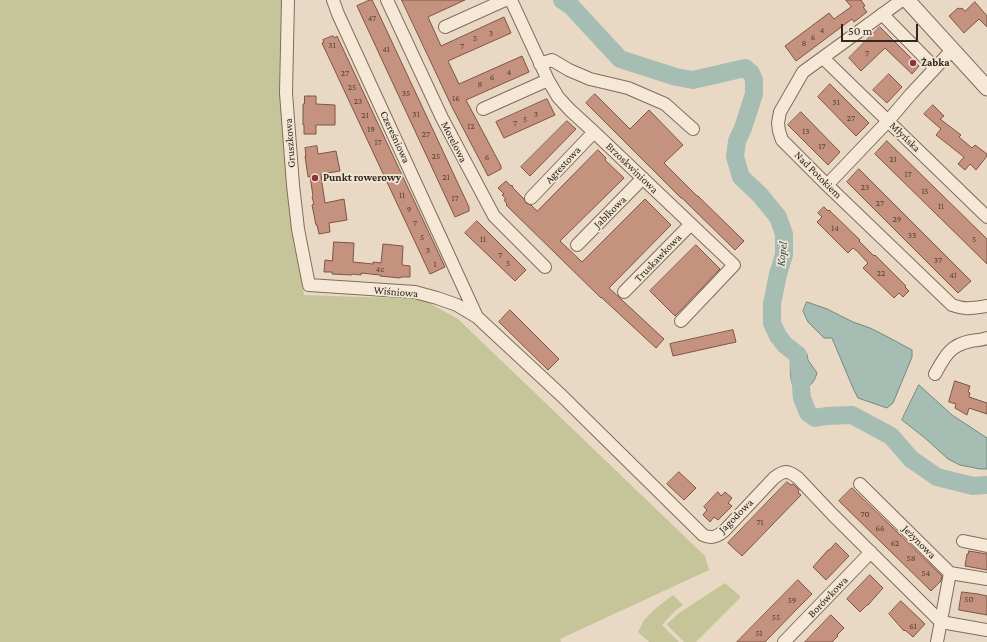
<!DOCTYPE html>
<meta charset="utf-8">
<style>
body{margin:0}
#map{position:relative;width:987px;height:642px;overflow:hidden;background:#e9d9c4;font-family:"Crimson Pro",serif}
canvas{display:block}
.scale{position:absolute;left:841px;top:24px;width:77px;height:18px;box-sizing:border-box;border:2px solid #33261f;border-top:0;padding-left:5px;font-size:12px;line-height:14px;white-space:nowrap;color:#33261f;-webkit-text-stroke:3px #f1e5d3;paint-order:stroke}
</style>
<div id="map">
<canvas width="987" height="642"></canvas>
<div class="scale">50 m</div>
</div>
<script>
const g = document.querySelector('canvas').getContext('2d');
g.lineJoin = 'round';
function paint(path, color) {
  g.fillStyle = color;
  g.fill(path, 'evenodd');
}
function stroke(path, color, width, dash) {
  g.strokeStyle = color;
  g.lineWidth = width;
  g.lineCap = dash ? 'butt' : 'round';
  g.setLineDash(dash || []);
  g.stroke(path);
}
function label(font, color, halo, rows, align = 'center') {
  g.font = font + ' "Crimson Pro",serif';
  g.lineWidth = 3.5;
  g.setLineDash([]);
  g.textBaseline = 'middle';
  g.strokeStyle = halo;
  g.fillStyle = color;
  for (const [text, x, y, turn = 0] of rows) {
    g.save();
    g.translate(x, y);
    g.rotate((+turn || 0) * Math.PI / 180);
    g.textAlign = isNaN(turn) ? turn : align;
    if (halo) g.strokeText(text, 0, 0);
    g.fillText(text, 0, 0);
    g.restore();
  }
}
paint(new Path2D(`
 M0 0H281L280 97 288 191 304 295 422 299 458 319 705 556 709 570 560 639 561 642H0Z
 M725 583 740 596V598L696 642H684L668 626 667 624 679 613Z
 M673 595 683 605 676 610 662 625 679 642H649L638 632 644 620 656 608Z`), '#c6c599');
const water = new Path2D(`
 M807 302 827 309 853 322 870 328 884 335 912 350V357L893 403 887 408 858 398 853 388 832 338H824L808 322 803 311Z
 M807 354 808 360 817 373C814 383 810 386 801 392 799 391 797 390 795 389 789 382 790 363 791 355H798Z
 M919 385 952 415 987 438V469H980L960 465 948 459 925 438 902 420Z`);
paint(water, '#a6bdb3');
stroke(water, '#6e8a7f', 1);
stroke(new Path2D(`
 M562 0 571 6 620 59 676 77 693 80 745 68 751 73 754 80V94L743 128 737 141 735 157 741 177 760 195 778 217 784 234V255L778 274 772 304V323L778 336 785 345 798 355 802 398 808 413 815 418 826 416 852 415 891 436 911 459 937 477 973 486 987 485`), '#a6bdb3', 18);
const building = new Path2D(`
 M370 0H372L377 10 469 207V211L455 217 357 6Z
 M402 0H465L428 17 441 46 504 17 511 33 448 61 459 84 522 56 529 72 466 100 501 166V169L488 176 452 107Z
 M846 0H861L865 6 863 7 867 12 854 22 852 19 796 61 785 46 829 13 834 19 851 7Z
 M975 2 987 16V27L979 19 964 33 949 16 958 8 960 9 962 8 965 11Z
 M880 27 919 66 912 74 885 48 861 71 849 58Z
 M333 36 334 38 337 36 445 267 430 274 322 43 324 42 323 40Z
 M889 74 902 87 887 103 873 90Z
 M830 84 869 123 856 136 818 97Z
 M595 94 630 129 649 110 683 145 664 163 697 196H698L744 241 735 250 682 198H681L586 103Z
 M305 96H316V104L335 105V125H316V134H304V125H303V104H304Z
 M547 99 555 115 504 138 496 122Z
 M933 105 944 116 940 119 961 135 959 137 972 148 975 145 987 154V156L976 170 970 164 965 170 958 164 964 157 936 135 941 129 924 114Z
 M801 112 840 152 828 165 788 125Z
 M567 121 576 129 530 176 521 167Z
 M887 141 987 239V264L875 154Z
 M317 146 318 154 336 151 340 171 321 174 322 183 325 203 344 199 347 220 329 223 330 232 319 234 317 225H316L312 205 314 204 312 197 313 196 310 176 308 177 305 156H306L305 148Z
 M598 150 606 158 605 160 624 178 560 241 582 262 645 199 671 225 609 288 664 339 656 348 601 297V298L506 205 507 204 504 200 506 199 502 195 504 194 498 188 506 181 511 186 512 185 513 188 524 199 526 203 531 205 537 211Z
 M859 169 971 281 958 293 847 182Z
 M824 207 828 211 829 210 860 240 859 241 874 256 875 255 906 286 905 287 909 291 903 297 899 293 894 298 863 268 868 263 857 251 853 248 848 253 817 222 822 217 818 213Z
 M477 221 526 270 515 281 465 233Z
 M334 242 354 243 353 262 373 264V262L381 263 383 244 403 246 402 265 410 266V277H401L400 278 380 276V275L361 273V275L352 274V275L332 274V272H324L325 260 332 261Z
 M696 245 720 269 675 316 650 291Z
 M510 310 559 359 548 370 499 322Z
 M733 330 736 342 673 356 670 344Z
 M955 381 970 386 968 392 970 393 969 397 987 403V414L969 408 967 415 955 408 956 404 949 402Z
 M679 472 696 488 684 500 667 484Z
 M787 482 791 485 793 484 799 490 798 492 801 495 742 556 728 543Z
 M852 488 942 576 941 581 931 591 839 501Z
 M718 492 721 496 725 492 732 498 728 503 732 506 718 520 714 517 710 522 703 515 707 510 704 507Z
 M836 543 849 556 826 580 813 567 828 550H829Z
 M969 551 987 554V570L965 566 967 554H968Z
 M870 575 883 588 868 605H867L860 612 847 599Z
 M798 580 812 594 795 611 765 642H737Z
 M962 592 978 594 987 596V615L959 610Z
 M901 601 925 624 913 637 905 630 904 631 889 614Z
 M831 615 844 628 837 635 838 636 832 642H805Z`);
paint(building, '#c4927e');
stroke(building, '#7f5445', 1);
const minor = new Path2D(`
 M288 0 286 93 293 185 298 229 306 270 309 285 415 292 437 298 457 305 477 317 562 396 703 535C711 539 717 537 724 531L774 478C784 470 788 470 798 478L833 515 941 622 987 630
 M333 0 338 14 477 317
 M387 0 442 118 494 216 545 267
 M511 0 548 80 558 97 570 110 594 132 734 265 681 321
 M902 0 803 72 780 112 778 123 779 131 782 140 827 185 952 305C965 310 973 308 987 306
 M882 14 935 68
 M445 27 505 0
 M823 58 987 217
 M540 64 552 60 569 70 590 79 628 88 665 104 693 129
 M483 109 548 80
 M827 185 888 121 911 94 952 50
 M531 198 594 132
 M577 245 643 178
 M624 292 691 224
 M935 374C945 356 950 345 971 341 977 340 982 340 987 338
 M860 484 950 573 987 579
 M963 541 987 546
 M784 642 871 552
 M937 642 950 573`);
const tertiary = new Path2D(`
 M907 0 987 88`);
stroke(minor, '#826b5c', 14);
stroke(tertiary, '#826b5c', 17);
stroke(minor, '#f5e8d6', 12);
stroke(tertiary, '#f5e8d6', 15);
for (const [x, y, r, color] of [
 [913,63,4,"#8b333f"],
 [315,178,4,"#8b333f"]
]) {
  const dot = new Path2D();
  dot.arc(x, y, r, 0, 2 * Math.PI);
  g.fillStyle = color;
  g.fill(dot);
  stroke(dot, '#f1e5d3', 1.5);
}
label('9px', '#574137', null, [
 ["47",372,18],
 ["4",822,30],
 ["3",491,33],
 ["6",813,37],
 ["5",475,38],
 ["8",804,43],
 ["31",332,45],
 ["7",462,46],
 ["41",386,49],
 ["7",867,53],
 ["4",509,72],
 ["27",345,73],
 ["6",492,77],
 ["8",480,84],
 ["25",352,87],
 ["35",406,93],
 ["16",456,98],
 ["23",358,101],
 ["31",836,102],
 ["31",416,114],
 ["3",536,114],
 ["21",365,115],
 ["27",851,118],
 ["5",525,119],
 ["7",515,123],
 ["12",471,126],
 ["19",371,129],
 ["13",806,131],
 ["27",426,134],
 ["17",378,142],
 ["17",822,146],
 ["25",436,156],
 ["6",487,157],
 ["21",893,159],
 ["17",908,174],
 ["21",446,177],
 ["23",865,187],
 ["15",925,191],
 ["11",402,195],
 ["17",455,198],
 ["27",880,203],
 ["11",941,206],
 ["9",409,209],
 ["29",897,219],
 ["7",415,223],
 ["14",835,228],
 ["33",912,235],
 ["5",422,237],
 ["11",483,239],
 ["5",974,239],
 ["3",428,250],
 ["7",500,255],
 ["37",938,260],
 ["5",508,263],
 ["1",435,264],
 ["4c",380,269],
 ["22",881,273],
 ["41",953,275],
 ["70",865,514],
 ["71",760,522],
 ["66",880,528],
 ["62",895,543],
 ["58",911,558],
 ["54",926,573],
 ["50",969,599],
 ["59",792,600],
 ["55",776,617],
 ["61",913,626],
 ["51",759,633]
]);
label('bold 11px', '#33261f', '#f1e5d3', [
 ["Żabka",921,63],
 ["Punkt rowerowy",323,178]
], 'left');
label('11px', '#33261f', '#f1e5d3', [
 ["Czereśniowa",395,137,65],
 ["Młyńska",905,137,44],
 ["Morelowa",454,142,63],
 ["Gruszkowa",290,143,-94],
 ["Agrestowa",563,165,-47],
 ["Brzoskwiniowa",632,168,44],
 ["Nad Potokiem",818,175,45],
 ["Jabłkowa",610,212,-45],
 ["Truskawkowa",658,258,-46],
 ["Wiśniowa",396,292,5],
 ["Jagodowa",736,516,-45],
 ["Jeżynowa",919,542,45],
 ["Borówkowa",828,597,-46]
]);
label('italic 12px', '#30524b', '#f1e5d3', [
 ["Kopel",782,254,-83]
]);
</script>
